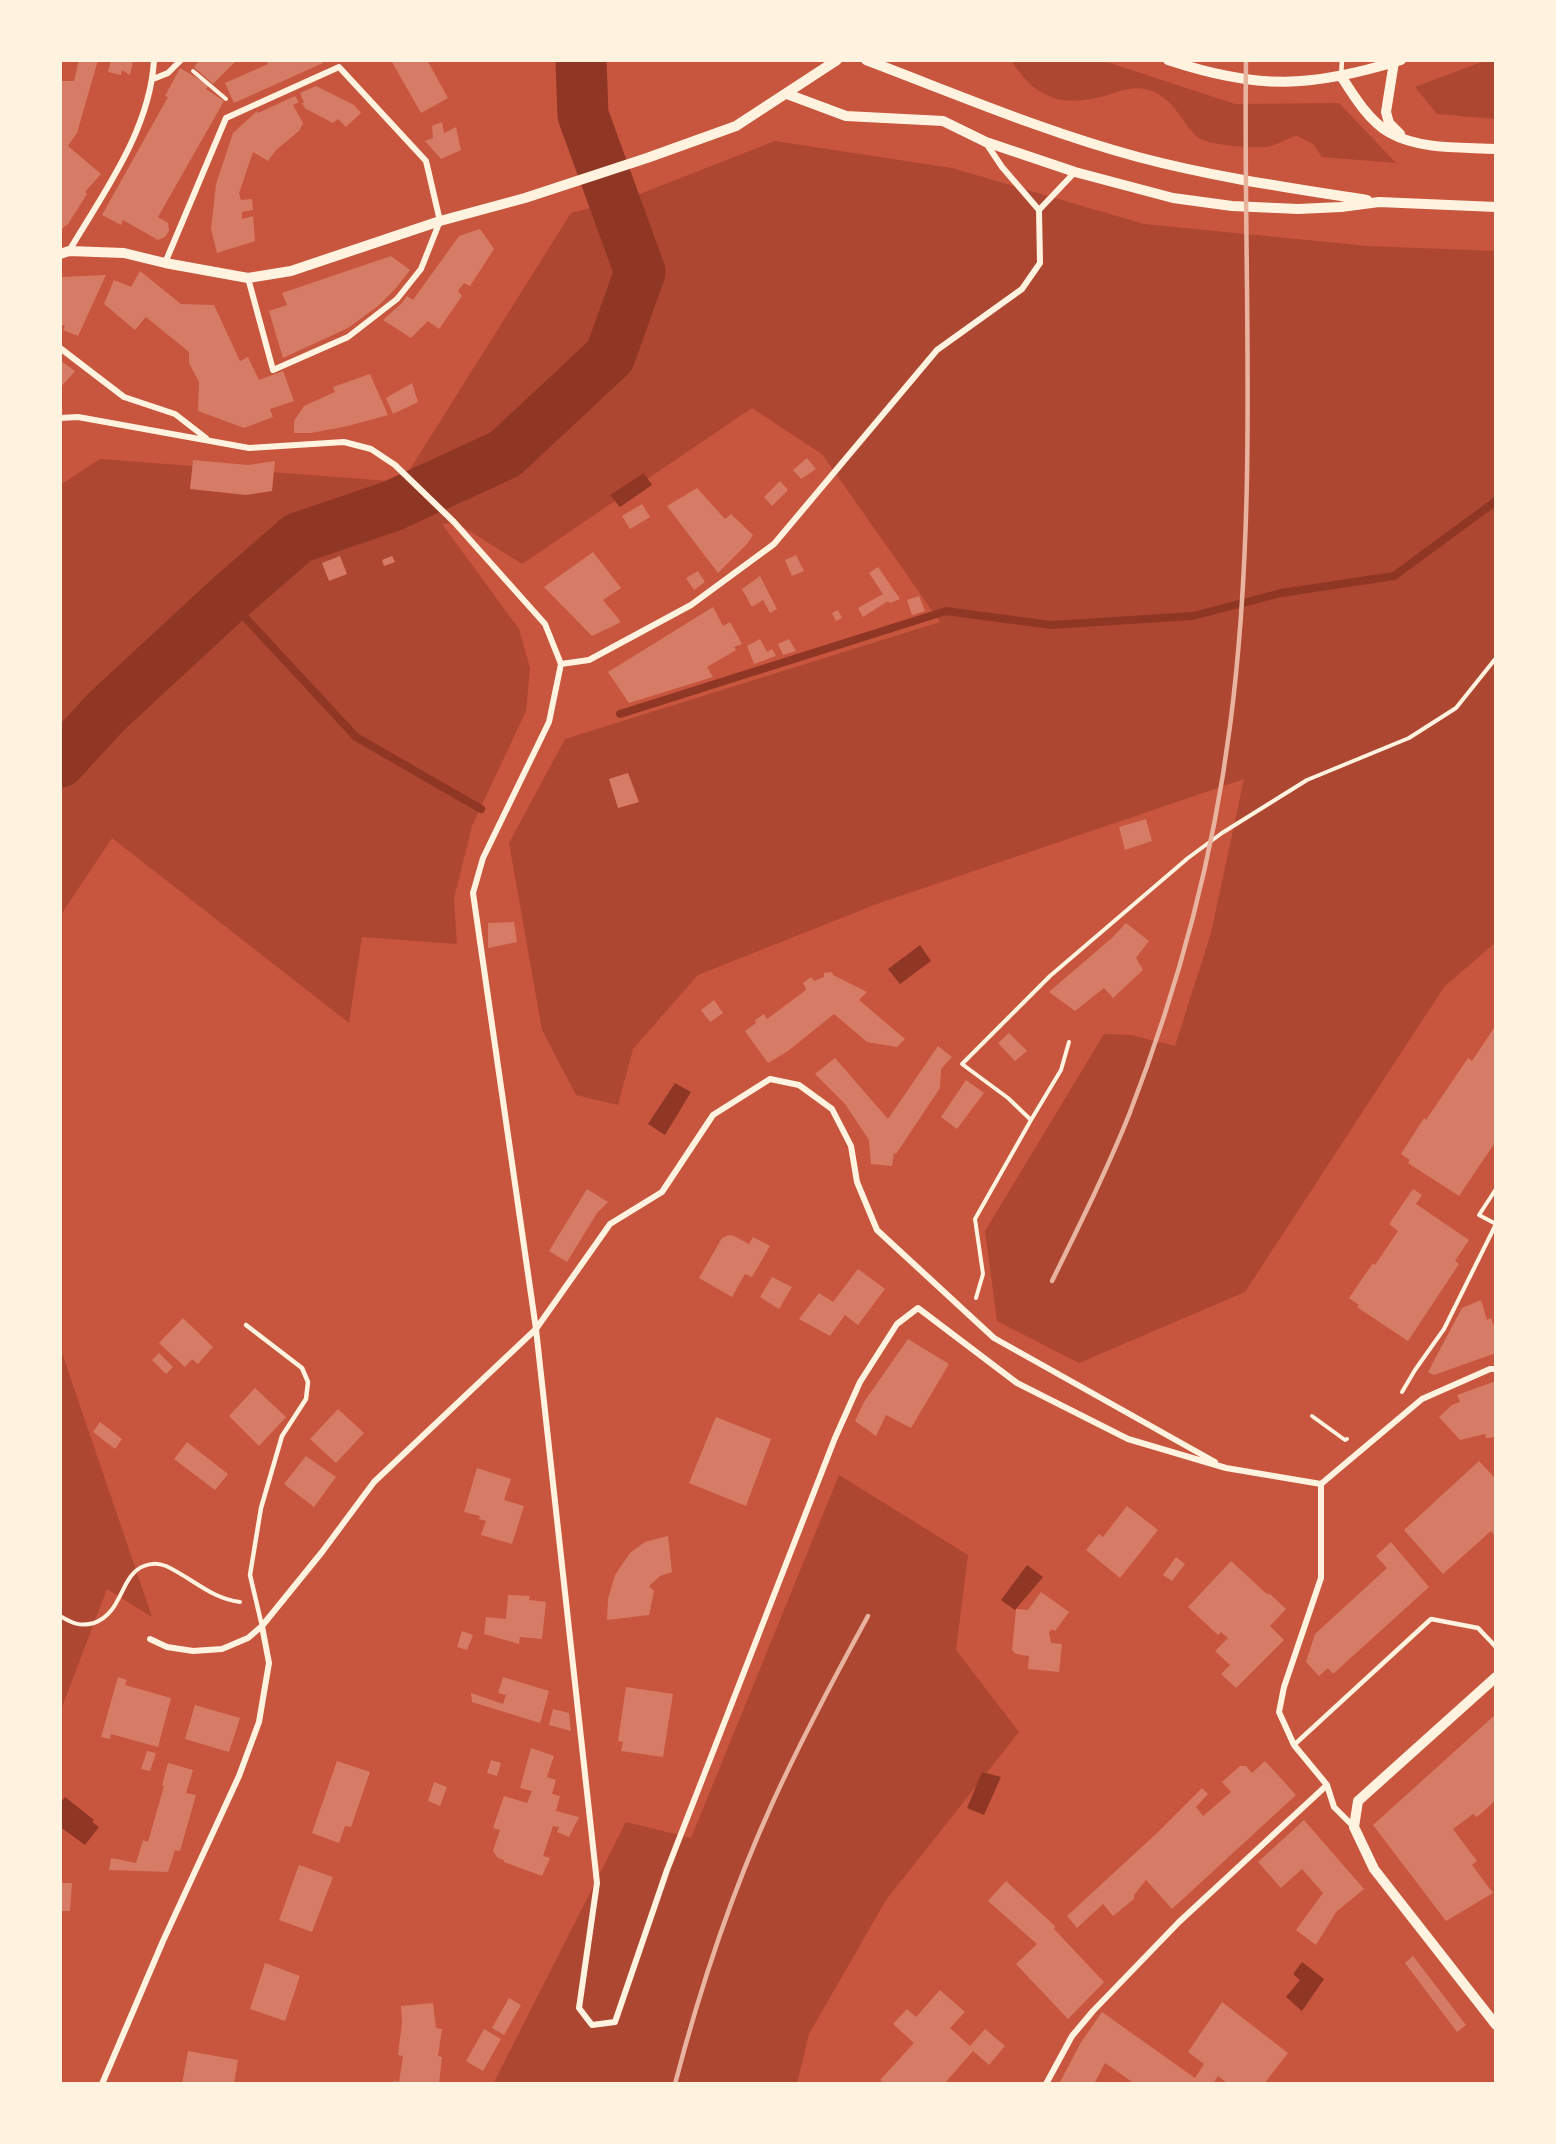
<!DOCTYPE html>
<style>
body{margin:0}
#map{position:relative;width:1556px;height:2144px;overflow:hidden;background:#c8553d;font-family:"Sofia Sans Condensed",sans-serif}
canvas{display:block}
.frame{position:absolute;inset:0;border:62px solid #fff3e0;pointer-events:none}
</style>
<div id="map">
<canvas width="1556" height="2144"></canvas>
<div class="frame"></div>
</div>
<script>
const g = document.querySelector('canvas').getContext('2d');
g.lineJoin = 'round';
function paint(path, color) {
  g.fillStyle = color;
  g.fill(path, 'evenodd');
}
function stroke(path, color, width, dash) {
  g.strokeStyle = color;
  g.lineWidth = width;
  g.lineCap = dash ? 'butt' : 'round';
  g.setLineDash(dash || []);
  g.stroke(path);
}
paint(new Path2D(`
 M1011 60H1101L1235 104 1339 103 1396 163 1322 157 1313 144 1297 136C1287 138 1277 145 1267 147 1253 148 1206 146 1196 136 1181 120 1174 100 1152 91 1137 85 1123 90 1108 95 1063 108 1036 100 1011 60Z
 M1487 60H1496V119L1437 114 1415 87Z
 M775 141 952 168 1144 224 1368 246 1496 251V942L1444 987 1245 1292 1079 1363 997 1321 985 1231 1104 1034 1131 1035 1175 1046 1211 933 1244 779 874 905 698 975 633 1049 618 1105 576 1095 542 1030 509 843 565 739 940 622 822 454 752 408 522 564 455 522 442 524 519 629 530 668 526 711 472 826 454 898 457 944 362 937 349 1023 112 838 60 916V485L100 459 402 482 571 213 632 197Z
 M60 1347 152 1617 107 1589 60 1712Z
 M839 1475 968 1555 956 1650 1019 1732 886 1900 809 2034 797 2084H493L626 1822 691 1838Z`), '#ae4732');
paint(new Path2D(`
 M644 473 652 485 620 507 610 495Z
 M920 945 931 961 900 984 888 969Z
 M675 1083 691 1092 665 1135 648 1124Z
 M1027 1565 1043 1577 1015 1610 1001 1600Z
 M982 1772 1001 1777 984 1815 967 1808Z
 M65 1797 94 1820 92 1822 99 1827 85 1845 63 1829H60V1803Z
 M1302 1962 1324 1979 1302 2011 1286 1997 1300 1980 1293 1974Z`), '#8f3625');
stroke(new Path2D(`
 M228 599 356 737 481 809
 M620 714 946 611 1051 625 1193 616 1281 593 1394 576 1496 501`), '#8f3625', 8);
stroke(new Path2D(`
 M60 762 106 712 228 599 298 538 392 506 505 454 610 356 640 272 583 115 581 60`), '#8f3625', 51);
paint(new Path2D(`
 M79 60H98L77 133 68 146 101 174 85 192 87 194 68 224 60 230V81H74Z
 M111 60H133L130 75 122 70 121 75 108 72Z
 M200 60H237L213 84 194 67Z
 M266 60H321L323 63 234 103 225 83 268 64Z
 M396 60H427L448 98 421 113 392 62Z
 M180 68 209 85 206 89 224 101 158 217 168 223 169 231 165 237 158 240 123 220 121 225 102 215 168 97 165 96Z
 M316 86 354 105 361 113 346 127 338 119 333 123 306 109 301 103H304L300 93Z
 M295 96 299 102 293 105 303 123 299 131 276 150 268 161 253 152 239 193 241 200 252 199 253 210 242 212V219L253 216 255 241 217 253 211 229 216 184 233 133 257 111 258 113Z
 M442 122 444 133 456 127 461 150 441 159 425 141 433 138 432 126Z
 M480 229 494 249 470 286 464 283 458 291 462 296 439 329 428 321 411 338 383 320 402 303 407 296 413 300 459 236Z
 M391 256 410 270 396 288 378 306 348 328 283 358 269 311 287 305 282 293Z
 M140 271 181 304 214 305 240 361 248 357 259 380 283 371 294 401 270 409 273 417 244 428 198 411 199 382 189 363V352L146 317 135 330 104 304 114 280 131 287Z
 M106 275 78 336 63 330 65 326 60 324V277Z
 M60 360 75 371 60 388Z
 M370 374 388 415 348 426 311 433H294V421L304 406 335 392 333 387Z
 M412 383 418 402 393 414 386 398Z
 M807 458 816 469 801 479 793 470Z
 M193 460 248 465 275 461 272 491 246 495 190 489Z
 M780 481 788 490 772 506 764 497Z
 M697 488 725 519 731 514 753 535 747 544 718 573 667 506Z
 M642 504 650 517 630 529 622 516Z
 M593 552 621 588 603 600 621 622 592 636 544 587Z
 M796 555 804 571 792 576 785 560Z
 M340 556 347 574 329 581 322 563Z
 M392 556 395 562 384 566 382 560Z
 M878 567 900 599 890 603 888 601 863 617 858 608 883 594 869 573Z
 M698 571 705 582 694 590 686 578Z
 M760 576 777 609 770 613 763 600 752 607 742 589Z
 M919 596 925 611 912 615 907 600Z
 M713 607 723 626 730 622 742 644 734 647 736 650 707 667 713 677 629 703 608 672Z
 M838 610 842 618 836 621 832 613Z
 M760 639 767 652 772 649 776 656 754 664 747 646Z
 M789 639 796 651 783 655 778 644Z
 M628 773 639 802 618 808 609 779Z
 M1146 819 1152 841 1125 850 1119 827Z
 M514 922 517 942 488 948V923Z
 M1126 923 1149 941 1136 958 1143 970 1113 998 1104 988 1075 1011 1049 992 1113 937Z
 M832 972 833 975 867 992 859 1000 905 1039 897 1047 867 1042 834 1014 788 1051 768 1063 745 1031 756 1023 755 1020 764 1014 767 1019 806 990 803 983 811 977 814 981 824 977V973Z
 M714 1000 723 1013 710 1022 701 1010Z
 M1496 1025V1141L1459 1196 1408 1163 1410 1160 1401 1154 1424 1118 1426 1120 1468 1058 1472 1061Z
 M1009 1033 1027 1051 1015 1061 998 1043Z
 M938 1046 952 1057 941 1069 940 1088 896 1154 894 1153 892 1166 871 1164 869 1140 845 1104 815 1074 835 1058 888 1119Z
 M966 1080 984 1093 957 1129 941 1117Z
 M587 1189 608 1202 597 1213 567 1262 549 1251Z
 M1413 1189 1422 1195 1416 1204 1469 1240 1455 1261 1459 1264 1408 1341 1357 1307 1359 1305 1349 1298 1373 1263 1375 1265 1398 1231 1389 1224Z
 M729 1235 734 1236 749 1244 753 1237 770 1246 752 1277 745 1274 732 1297 699 1278 722 1238Z
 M858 1269 885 1289 858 1325 845 1315 830 1336 799 1319 819 1293 833 1302Z
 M772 1277 792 1287 779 1309 760 1297Z
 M1481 1300 1487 1320 1491 1318 1496 1332V1353L1434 1375 1428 1372 1462 1308Z
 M183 1318 213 1347 198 1364 192 1359 185 1367 159 1343Z
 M908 1339 949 1364 911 1428 886 1415 876 1436 855 1421 864 1402Z
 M159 1353 173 1367 166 1374 152 1360Z
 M1496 1381V1437L1486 1438 1485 1434 1460 1440 1439 1417 1452 1405 1460 1402 1457 1395Z
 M255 1388 286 1417 259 1446 229 1416Z
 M338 1409 364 1433 336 1463 310 1439Z
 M716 1417 771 1439 746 1506 689 1483Z
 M100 1422 122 1439 115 1449 93 1432Z
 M187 1442 228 1474 215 1490 174 1459Z
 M306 1456 336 1477 314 1507 284 1484Z
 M1479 1461 1496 1479V1537L1491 1531 1443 1574 1404 1530Z
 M477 1468 511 1479 504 1500 524 1506 512 1544 481 1535 486 1521 479 1519 480 1516 464 1512Z
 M1127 1506 1158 1530 1120 1578 1086 1550 1099 1534 1103 1537Z
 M668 1536 672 1572 660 1576 649 1586 654 1591 649 1615 607 1620 608 1599 615 1575 630 1553 645 1542Z
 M1391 1542 1429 1587 1333 1674 1328 1668 1319 1676 1306 1662 1315 1634 1387 1568 1376 1556Z
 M1176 1557 1185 1564 1172 1581 1163 1575Z
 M1231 1561 1268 1595 1269 1593 1286 1609 1270 1626 1284 1640 1236 1688 1221 1674 1230 1665 1215 1651 1228 1638 1221 1632 1218 1635 1188 1607Z
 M1041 1592 1069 1612 1055 1631 1052 1629 1049 1632 1051 1643 1062 1644 1059 1672 1028 1669 1029 1656 1016 1654 1012 1650 1016 1609 1028 1610Z
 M508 1595 530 1596 529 1600 546 1602 542 1639 520 1637 519 1644 484 1634 486 1617 506 1619Z
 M462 1631 473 1635 467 1650 457 1647Z
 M118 1677 127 1680 125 1685 171 1698 158 1747 111 1734 110 1739 101 1737Z
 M503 1677 549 1691 540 1723 472 1702 471 1693 503 1704 506 1695 498 1693Z
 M626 1687 673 1694 663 1757 621 1751 623 1742 618 1741Z
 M195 1705 240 1718 229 1752 185 1739Z
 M553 1709 569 1713 571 1731 549 1725Z
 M1496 1714V1800L1477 1817 1473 1814 1453 1829 1477 1861 1472 1865 1493 1893 1446 1921 1373 1825Z
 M531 1748 554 1756 547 1777 556 1780 552 1794 560 1796 556 1811 579 1817 569 1837 557 1832 559 1827 553 1826 543 1856 550 1858 542 1876 504 1862V1860L498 1858 493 1851 500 1830 493 1828 504 1796 527 1803 532 1791 520 1788Z
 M147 1751 156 1753 150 1771 141 1769Z
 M491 1760 501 1763 497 1776 487 1773Z
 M337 1761 370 1772 351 1827 345 1826 339 1843 312 1833Z
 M1265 1761 1296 1795 1172 1909 1146 1880 1134 1895V1899L1113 1916 1103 1904 1077 1928 1067 1916 1157 1833 1202 1788 1208 1794 1196 1807 1203 1816 1231 1792 1222 1782 1240 1766H1246L1252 1773Z
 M168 1763 193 1770 186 1793 196 1795 180 1851 175 1850 168 1872 109 1870 111 1858 136 1863 143 1840 148 1842 164 1786 162 1785Z
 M434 1782 447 1787 440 1806 428 1801Z
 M1304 1820 1364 1889 1336 1912 1316 1945 1296 1930 1323 1893 1302 1869 1281 1888 1258 1862Z
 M299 1865 333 1877 312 1932 279 1920Z
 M1006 1881 1055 1926 1054 1929 1104 1982 1068 2019 1016 1964 1037 1944 988 1901Z
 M60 1883H72L70 1911H60Z
 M1413 1956 1466 2025 1457 2032 1405 1963Z
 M265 1963 300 1976 285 2021 250 2009Z
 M940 1990 965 2012 950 2028 970 2046 985 2029 1005 2046 989 2065 973 2051 944 2084H885L880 2080 914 2043 893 2024 907 2009 916 2017Z
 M509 1998 521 2005 504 2035 492 2028Z
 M1222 2002 1288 2053 1264 2084H1228L1218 2076 1213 2084H1135L1105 2063 1094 2084H1059L1080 2044 1102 2012 1195 2078 1204 2064 1188 2052Z
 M433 2003 436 2028 442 2029 438 2056 442 2057 439 2084H393L394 2081 399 2082 403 2056 398 2055 402 2023 401 2006Z
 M484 2029 501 2039 483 2071 466 2061Z
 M188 2051 238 2060 234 2084H182Z`), '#d67c66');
stroke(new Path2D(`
 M193 71 226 99
 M1031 1120 1061 1070 1069 1042
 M976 1298 983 1274 975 1219 1031 1120 1008 1098 962 1064 1050 976 1188 858 1222 833 1307 780 1409 738 1456 708 1496 658
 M1402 1392 1415 1370 1444 1329 1496 1224 1479 1215 1496 1189
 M1312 1416 1345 1440 1347 1439
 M60 1616C72 1623 80 1627 94 1623 123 1613 120 1575 144 1566 151 1563 159 1563 166 1566 192 1578 210 1598 240 1602`), '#fff3e0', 4);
stroke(new Path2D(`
 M1341 76 1342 60
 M246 1325 302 1368 308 1382 306 1399 282 1436 261 1508 250 1575 262 1626
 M1294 1745 1431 1619 1478 1628 1496 1647`), '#fff3e0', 4.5);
stroke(new Path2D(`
 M153 79 168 73 181 60
 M1039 210 1075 172
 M69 251C104 192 150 130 154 60
 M165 263 226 118 339 67 426 161 440 221 421 269 397 299 348 337 273 370 248 278
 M60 348 124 397 175 414 206 438
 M60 418 78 417 249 448 344 442 371 449 395 465 454 522 545 624 561 664 549 722 483 858 473 893 536 1329 597 1883 579 2008 592 2025 615 2022 667 1870 835 1438 860 1382 897 1324 918 1308 1017 1383 1128 1439 1226 1468 1321 1484 1422 1399 1490 1369H1496
 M561 664 589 660 691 605 774 544 937 350 1022 289 1040 263 1039 210 1002 167 986 143
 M1321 1484V1578L1284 1687 1279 1712 1294 1745 1327 1785 1334 1807 1354 1827
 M150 1639 167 1647 193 1651 222 1649 248 1638 262 1626 322 1552 374 1482 536 1329 610 1224 662 1192 713 1115 770 1079 799 1085 832 1109 851 1146 857 1182 877 1230 994 1338 1215 1462
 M102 2084 163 1941 239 1776 259 1722 269 1663 262 1626
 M1046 2084 1072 2036 1093 2011 1179 1922 1327 1785`), '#fff3e0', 6);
stroke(new Path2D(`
 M866 60C956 94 1045 132 1138 157 1213 177 1290 188 1367 200
 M1168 60C1258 90 1311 88 1401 60
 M1394 62 1386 112 1389 123 1400 134
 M1341 76C1353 95 1369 121 1390 133 1421 150 1461 147 1496 149
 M787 94 846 116 943 121 986 142 1075 172 1173 198 1232 206 1298 209 1341 207 1379 202 1496 207
 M60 254 69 251 124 253 165 263 248 278 291 271 440 221 525 198 647 158 736 126 837 60
 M1496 1677 1358 1801 1354 1827 1374 1869 1496 2025`), '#fff3e0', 10);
stroke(new Path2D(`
 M1052 1281C1079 1226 1106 1172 1129 1115 1177 991 1213 859 1230 726 1259 505 1243 282 1246 60
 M675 2084C700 1988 731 1894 772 1804 801 1740 834 1678 868 1616`), '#e9b49f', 4.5);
</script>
